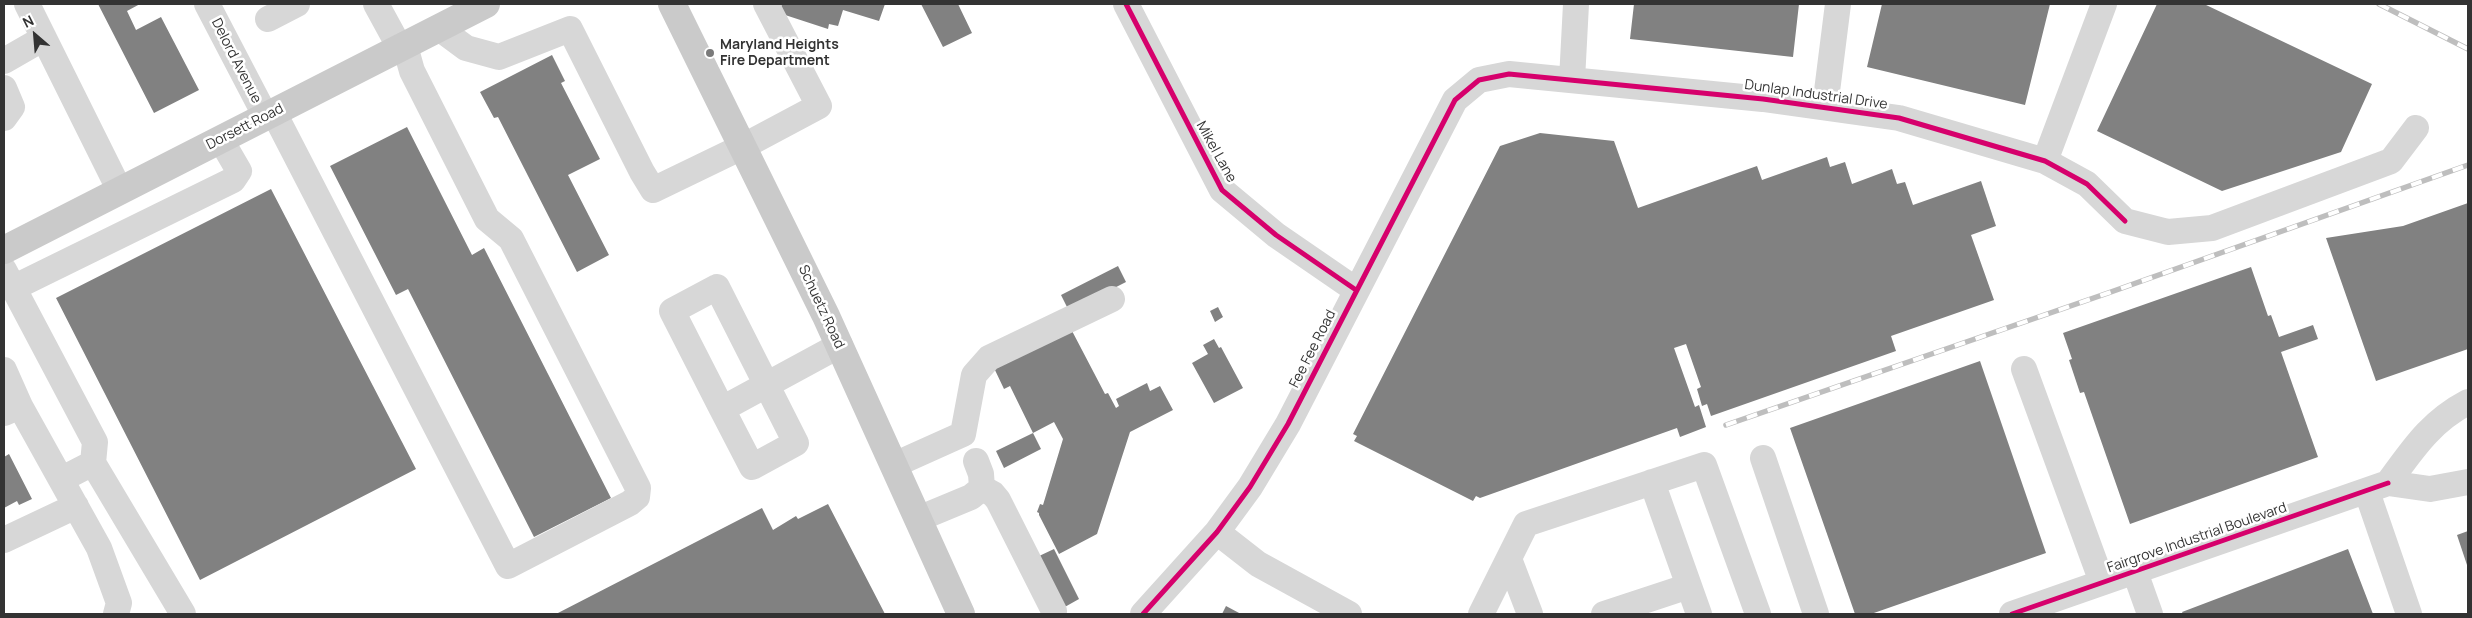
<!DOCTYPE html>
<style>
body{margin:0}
#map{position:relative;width:2472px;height:618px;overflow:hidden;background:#fff;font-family:Manrope,sans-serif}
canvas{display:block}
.frame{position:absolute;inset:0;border:5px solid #333;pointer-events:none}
.north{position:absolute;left:10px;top:10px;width:50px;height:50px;-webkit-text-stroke:4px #fff;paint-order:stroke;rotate:333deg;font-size:14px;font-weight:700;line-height:20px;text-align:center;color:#333}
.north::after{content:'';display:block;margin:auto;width:18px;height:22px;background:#333;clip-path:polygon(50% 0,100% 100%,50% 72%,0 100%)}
</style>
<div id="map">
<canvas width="2472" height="618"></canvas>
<div class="frame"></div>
<div class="north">N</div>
</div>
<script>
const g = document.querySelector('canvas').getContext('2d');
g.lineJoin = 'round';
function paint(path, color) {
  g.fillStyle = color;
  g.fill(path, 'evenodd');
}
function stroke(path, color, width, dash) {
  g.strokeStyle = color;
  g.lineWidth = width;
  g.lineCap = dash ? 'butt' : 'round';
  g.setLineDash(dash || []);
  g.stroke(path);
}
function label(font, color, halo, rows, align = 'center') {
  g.font = font + ' Manrope,sans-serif';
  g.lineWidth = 5;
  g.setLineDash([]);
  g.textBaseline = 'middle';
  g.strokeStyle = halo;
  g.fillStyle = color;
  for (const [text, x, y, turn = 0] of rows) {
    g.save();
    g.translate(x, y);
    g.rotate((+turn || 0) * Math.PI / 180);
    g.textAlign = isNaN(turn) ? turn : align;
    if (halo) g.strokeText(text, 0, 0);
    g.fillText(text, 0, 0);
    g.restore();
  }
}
paint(new Path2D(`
 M98 4H140L127 11 136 30 161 17 199 90 154 113Z
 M782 4H885L879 21 843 10 838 26 829 24 828 29 779 13Z
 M921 4H958L972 33 943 47Z
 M1634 4H1799L1793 57 1630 39Z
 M1882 4H2050L2025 105 1867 67Z
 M2157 4H2204L2372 84 2341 152 2222 191 2097 131Z
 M552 55 565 81 561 83 600 159 568 175 609 255 577 272 498 117 494 118 480 92Z
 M407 127 472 255 484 248 611 498 534 537 408 289 396 295 330 166Z
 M1540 133 1614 141 1638 208 1757 166 1762 180 1827 157 1830 167 1845 162 1852 184 1892 169 1897 184 1905 182 1913 205 1981 181 1996 226 1971 235 1994 300 1891 336 1896 351 1711 416 1707 404 1702 406 1697 389 1701 387 1686 344 1674 348 1695 407 1699 405 1706 427 1680 437 1677 428 1480 498 1476 496 1473 501 1354 441 1357 436 1353 434 1500 146Z
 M271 189 416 469 200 580 56 298Z
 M2468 203V349L2376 381 2326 238 2403 226Z
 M1118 266 1126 282 1069 311 1061 295Z
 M2251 267 2268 316 2271 315 2279 337 2313 325 2318 339 2281 352 2318 457 2130 524 2084 392 2080 393 2069 360 2072 359 2063 333Z
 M1218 307 1223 317 1215 322 1210 311Z
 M1071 329 1105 394 1108 393 1116 408 1119 406 1116 399 1147 383 1150 391 1160 386 1173 410 1130 432 1097 534 1059 554 1039 515V513L1037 512 1040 504 1043 505 1063 439 1054 422 1033 433 1010 386 1004 389 994 368Z
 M1214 339 1219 348 1221 347 1243 388 1214 403 1192 363 1208 354 1203 345Z
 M1980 361 2046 553 1871 614H1855L1790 428Z
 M1033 433 1041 449 1004 468 996 451Z
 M9 454 32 499 19 505 17 501 4 508V457Z
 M828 504 885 614H556L762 508 773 530 796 516 798 519Z
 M2468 531V568L2457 535Z
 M1054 549 1079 599 1063 608 1037 557Z
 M2348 549 2373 614H2183L2182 612Z
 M1226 606 1241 614H1222Z`), '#818181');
stroke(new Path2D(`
 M27 4 120 191
 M207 4 266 117
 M376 4 400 48
 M1126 4 1222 190 1276 235 1356 290
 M268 19 297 4
 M439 28 466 48 499 57 570 29 642 172 653 190 744 146 819 106 766 4
 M4 61 44 38
 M1572 80 1576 4
 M4 88 12 107 4 118
 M1825 107 1838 4
 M274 113 508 566 630 503 637 497 638 488 511 239 487 219 412 71 405 46
 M2045 161 2104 4
 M4 270 95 442 93 463 62 479
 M13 288 233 180 239 171 221 140
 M2024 369 2102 582
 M4 370 20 406 4 413
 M20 406 99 548 119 603 116 614
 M722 409 752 467 796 443 717 287 672 311 722 409 840 345
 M1763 458 1816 614
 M93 463 183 614
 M894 465 963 434 974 375 989 358 1112 299
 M1652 482 1699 614
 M2388 483C2413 449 2430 422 2468 402
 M2388 483 2430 489 2468 482
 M982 488 993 494 998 500 1054 611
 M2367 492 2409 614
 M918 519 971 497 982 488 981 474 976 461
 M1217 532 1258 564 1349 614
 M4 540 76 506
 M1509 559 1530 614
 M2135 572 2150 614
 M1143 614 1217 532 1250 487 1288 424 1455 100 1479 80 1509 74 1763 99 1899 118 2045 161 2087 184 2125 221 2168 232 2212 228 2391 161 2416 128
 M1481 614 1526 524 1704 465 1758 614
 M1604 614 1689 586
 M2012 614 2388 483`), '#d7d7d7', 26);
stroke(new Path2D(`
 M672 4 826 316 961 614
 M4 250 486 4`), '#cacaca', 28);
const rail = new Path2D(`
 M2379 4 2468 49
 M1726 425 2108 293 2468 165`);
stroke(rail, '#bebebe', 5.5);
stroke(rail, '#fff', 4, [11]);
stroke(new Path2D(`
 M1126 4 1222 190 1276 235 1356 290
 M1143 614 1217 532 1250 487 1288 424 1455 100 1479 80 1509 74 1763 99 1899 118 2045 161 2087 184 2125 221
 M2012 614 2388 483`), '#d6006c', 5);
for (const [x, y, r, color] of [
 [710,53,5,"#7a7a7a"]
]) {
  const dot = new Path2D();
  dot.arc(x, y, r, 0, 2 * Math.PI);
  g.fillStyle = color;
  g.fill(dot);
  stroke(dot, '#fff', 2);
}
label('bold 14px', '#333', '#fff', [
 ["Maryland Heights",720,45],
 ["Fire Department",720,61]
], 'left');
label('14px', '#333', '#fff', [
 ["Delord Avenue",236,61,63],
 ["Dunlap Industrial Drive",1816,95,8],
 ["Dorsett Road",245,127,-27],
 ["Mikel Lane",1216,152,61],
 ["Schuetz Road",821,307,65],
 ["Fee Fee Road",1313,349,-63],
 ["Fairgrove Industrial Boulevard",2197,538,-19]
]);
</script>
